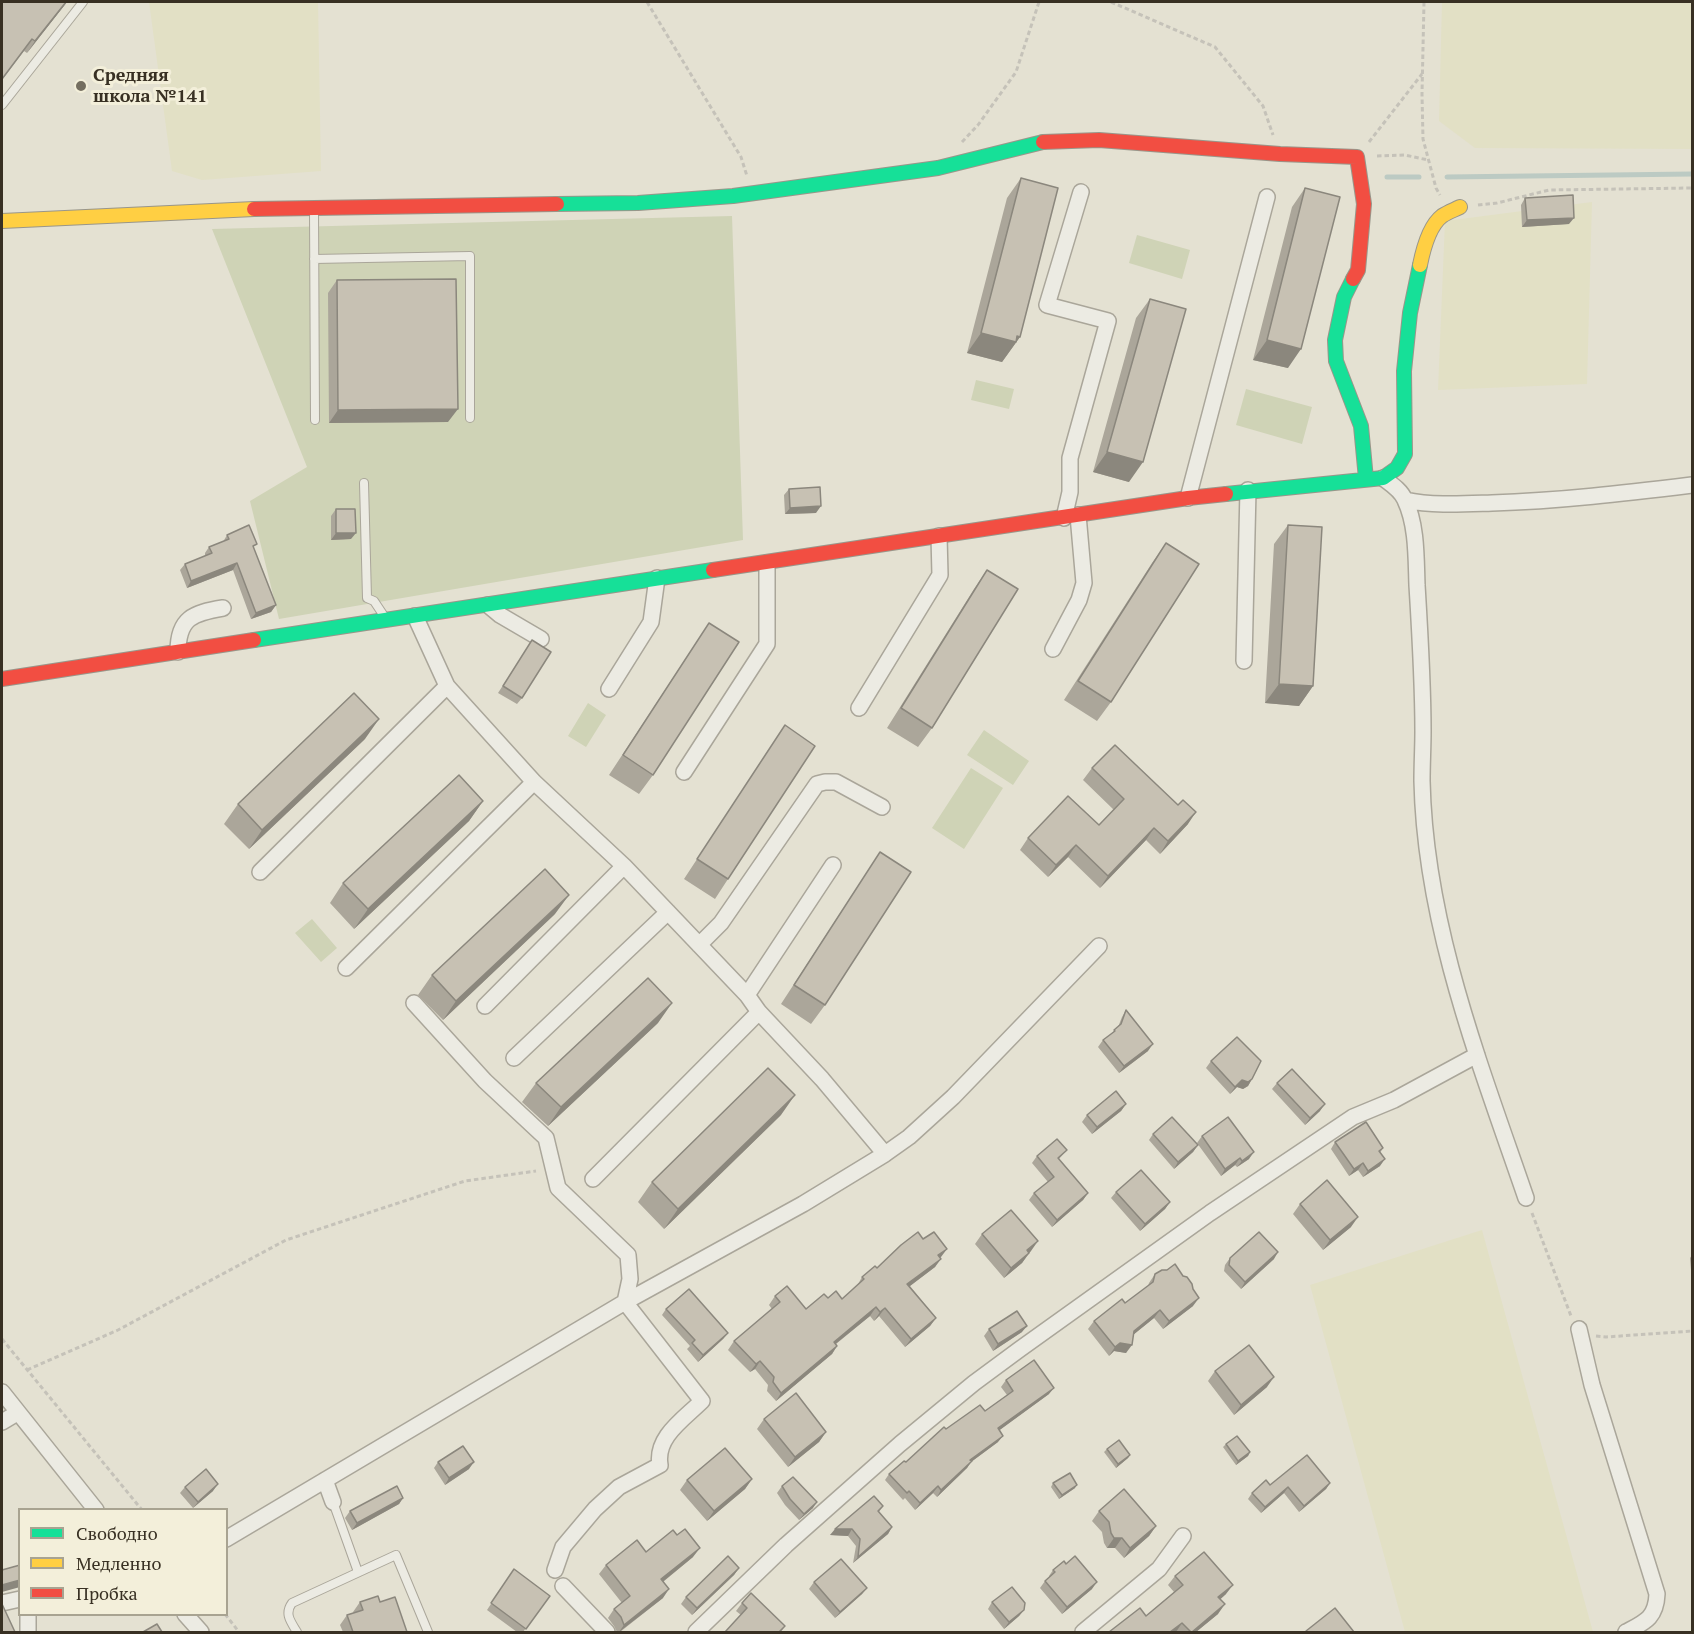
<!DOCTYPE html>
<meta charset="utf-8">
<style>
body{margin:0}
#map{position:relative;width:1694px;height:1634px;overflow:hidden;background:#e4e1d2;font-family:"PT Serif",serif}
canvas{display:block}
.frame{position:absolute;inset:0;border:3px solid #383023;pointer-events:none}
.legend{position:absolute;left:18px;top:1508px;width:210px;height:108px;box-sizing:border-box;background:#f3efda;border:2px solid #a8a391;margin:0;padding:8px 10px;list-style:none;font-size:18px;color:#383023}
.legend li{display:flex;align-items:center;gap:12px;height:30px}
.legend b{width:30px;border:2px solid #a8a391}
</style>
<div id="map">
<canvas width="1694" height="1634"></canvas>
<div class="frame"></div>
<ul class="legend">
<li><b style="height:8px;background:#16e098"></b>Свободно</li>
<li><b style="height:8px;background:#ffcf43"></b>Медленно</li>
<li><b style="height:8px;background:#f24e42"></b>Пробка</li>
</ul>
</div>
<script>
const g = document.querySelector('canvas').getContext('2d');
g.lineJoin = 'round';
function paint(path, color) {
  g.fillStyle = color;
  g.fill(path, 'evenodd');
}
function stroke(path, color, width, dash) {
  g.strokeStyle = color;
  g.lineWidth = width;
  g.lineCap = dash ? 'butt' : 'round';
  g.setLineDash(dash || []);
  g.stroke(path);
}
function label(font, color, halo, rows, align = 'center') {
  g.font = font + ' "PT Serif",serif';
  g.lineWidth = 6;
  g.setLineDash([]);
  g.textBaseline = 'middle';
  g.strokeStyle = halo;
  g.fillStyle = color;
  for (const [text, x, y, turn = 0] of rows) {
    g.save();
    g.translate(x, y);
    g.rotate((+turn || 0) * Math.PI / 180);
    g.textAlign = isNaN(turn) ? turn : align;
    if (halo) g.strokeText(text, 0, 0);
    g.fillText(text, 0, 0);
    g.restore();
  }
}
paint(new Path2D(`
 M149 2H318L321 171 202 180 172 171Z
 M1442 2H1692V149L1475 148 1439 121Z
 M1592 202 1587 384 1438 390 1445 221Z
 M1482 1230 1593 1632H1405L1310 1285Z`), '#e2e0c5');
paint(new Path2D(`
 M732 216 743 540 279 619 250 501 307 467 212 229Z
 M1137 235 1190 250 1182 279 1129 263Z
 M976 380 1014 389 1009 409 971 400Z
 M1246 389 1312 407 1302 444 1236 425Z
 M588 703 606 715 586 747 568 736Z
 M984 730 1029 761 1013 785 967 755Z
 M971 768 1003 788 964 849 932 828Z
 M312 919 337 948 321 962 295 933Z`), '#cfd3b6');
stroke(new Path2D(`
 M1387 177H1419
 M1447 177 1692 174`), '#bccac3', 5);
const lane = new Path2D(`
 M2 105 83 2
 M314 210 315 420
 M314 259 470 256V418
 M364 483 367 598 374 601 386 619
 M333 1502 358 1572
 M297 1632C291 1622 284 1614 292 1603L396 1555 428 1632`);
const street = new Path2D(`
 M1383 478C1391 484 1401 490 1405 500 1417 525 1416 558 1417 585 1420 634 1423 682 1423 731 1423 747 1422 764 1422 781 1425 925 1480 1064 1526 1198
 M1188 498 1267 197
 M1405 500C1433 506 1463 504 1492 503 1559 501 1626 493 1692 485
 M1064 518 1070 492V458L1108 321 1047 305 1081 192
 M488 605 500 615 541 639
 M415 616 447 686 534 782 624 866 747 995 759 1012 822 1079 885 1154
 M1053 649 1079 600 1084 583 1078 515
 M178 652C178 618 193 613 223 608
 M1244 661 1248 490
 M609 689 651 622 657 578
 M859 708 940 575 939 536
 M684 772 767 644V563
 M260 872 447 686
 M699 945 721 923 817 784 825 782H836L882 807
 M346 968 534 782
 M747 995 833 865
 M414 1003 485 1081 546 1138 558 1188 628 1255 630 1279 625 1302 702 1401C684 1419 655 1437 660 1465L619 1487 595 1509 563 1547 555 1570
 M485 1006 624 866
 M514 1058 668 912
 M593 1179 759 1012
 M1579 1329 1592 1385 1657 1594C1656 1618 1645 1622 1626 1632
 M2 1392 96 1510
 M2 1422 17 1413
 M325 1480 333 1502
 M226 1539 625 1302 803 1204 885 1154 909 1137 953 1097 1099 946
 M563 1586 607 1632
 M2 1603 20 1599
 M185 1614 201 1632
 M28 1632V1614
 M696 1632 786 1545 900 1444 974 1383 1020 1349 1210 1213 1353 1117 1394 1100 1477 1055
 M1083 1632 1159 1569 1183 1536`);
const fast = new Path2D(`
 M557 204 638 203 733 196 938 168 1043 142
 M1353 279 1344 297 1335 340 1336 361 1361 426 1366 479
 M1226 494 1383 478 1397 468 1405 454 1404 371 1410 313 1420 265
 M254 640 713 570`);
const slow = new Path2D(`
 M2 221 254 209
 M1420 265C1423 250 1429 226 1442 216 1448 212 1454 210 1460 207`);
const jam = new Path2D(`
 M1043 142 1099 140 1280 154 1357 157 1364 204 1358 270 1353 279
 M254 209 557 204
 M713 570 1188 498 1226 494
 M2 679 254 640`);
stroke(lane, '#aaa69a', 10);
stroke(street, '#aaa69a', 18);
stroke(fast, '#99968a', 16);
stroke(slow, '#99968a', 16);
stroke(jam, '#99968a', 16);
stroke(new Path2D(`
 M647 2 741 157 747 176
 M1111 2 1215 47 1263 106 1273 135
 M1424 2 1422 94 1423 139 1436 188 1440 195
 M962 142 978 125 1016 72 1039 2
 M1369 142 1422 74
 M1377 156 1405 155 1428 160
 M1478 205 1497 203 1549 190 1692 188
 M1532 1213 1571 1316
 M1596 1336 1606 1337 1692 1331
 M2 1339 142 1510
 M27 1370 118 1330 286 1240 465 1181 536 1171
 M225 1614 239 1632`), '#c5c2b9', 3, [4.5, 3]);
stroke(lane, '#ecebe3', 8);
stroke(street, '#ecebe3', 15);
stroke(fast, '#16e098', 14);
stroke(slow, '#ffcf43', 14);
stroke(jam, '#f24e42', 14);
paint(new Path2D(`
 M2 2H67L27 53 24 51 2 80Z
 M1021 178 1020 337 1002 362 967 353 1007 198Z
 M1305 188 1288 368 1253 360 1292 207Z
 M1525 198 1569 224 1522 227 1521 205Z
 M337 280 448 422 329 423 328 293Z
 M1150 299 1129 482 1093 472 1136 318Z
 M789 489 816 513 785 514 784 495Z
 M336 509 351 539 331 540V516Z
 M1288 525 1313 686 1299 706 1265 703 1274 544Z
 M227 535 254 549 276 605 271 612 251 619 233 570 187 588 180 570 185 564 205 556V553L209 547 223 542Z
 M1166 543 1111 702 1097 721 1064 700 1152 563Z
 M987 570 932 728 918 747 887 728 974 589Z
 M709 623 653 775 639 794 609 775Z
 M528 647 522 698 517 704 498 693Z
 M785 725 728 879 715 899 684 879Z
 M365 739 249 849 224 824 238 804Z
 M1092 768 1188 824 1160 854 1146 840 1100 888 1068 857 1048 877 1020 850 1028 838 1099 825 1114 810 1083 780Z
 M483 801 469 821 354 929 330 903 343 883Z
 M880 852 825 1005 811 1024 781 1004Z
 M555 914 443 1020 418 995 432 975Z
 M1126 1010 1148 1051 1119 1073 1098 1047 1103 1040 1110 1035 1118 1027 1122 1017Z
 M658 1023 548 1126 522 1102 536 1083Z
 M1211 1061 1252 1079 1248 1086 1243 1089 1237 1087 1230 1094 1206 1068Z
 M1277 1083 1320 1111 1305 1125 1272 1089Z
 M1126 1104 1121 1111 1092 1134 1082 1122 1087 1115Z
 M781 1115 664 1229 638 1202 652 1182Z
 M1153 1134 1198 1145 1193 1152 1174 1169 1149 1140Z
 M1202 1136 1249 1159 1237 1167 1235 1165 1221 1176 1197 1143Z
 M1335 1142 1383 1148 1380 1153V1166L1363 1177 1358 1170 1349 1176 1331 1149Z
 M1067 1150 1059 1159 1088 1193 1083 1200 1052 1227 1029 1200 1034 1193 1048 1182 1032 1163 1037 1156Z
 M1116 1192 1170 1202 1165 1209 1140 1231 1111 1198Z
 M1300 1204 1351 1227 1323 1250 1293 1214Z
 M982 1234 1031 1251 1022 1263 1004 1278 975 1244Z
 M923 1239 940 1258 935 1267 910 1286 936 1318 930 1326 905 1347 879 1316 874 1321 870 1316 836 1344 837 1346 832 1354 776 1401 767 1391 768 1385 755 1369 750 1372 728 1350 734 1341 772 1309 769 1305 775 1296 806 1309 828 1298 842 1299 857 1286 862 1277Z
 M1692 1255V1282L1690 1258Z
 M1230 1258 1274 1259 1241 1289 1224 1271 1225 1265Z
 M1155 1274 1193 1306 1163 1329 1154 1318 1133 1335 1126 1353 1114 1351 1109 1356 1088 1329 1094 1321 1125 1303 1148 1286 1149 1283Z
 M666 1309 728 1333 723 1339 698 1362 687 1349 690 1346 662 1315Z
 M989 1329 1022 1332 993 1351 984 1336Z
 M1215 1371 1267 1387 1234 1415 1208 1381Z
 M1006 1380 1049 1394 999 1430 998 1442 971 1462 967 1468 937 1497 933 1493 915 1510 905 1498 903 1500 885 1480 889 1474 906 1462 946 1429 985 1411 1007 1395 1001 1387Z
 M764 1419 826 1432 819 1442 788 1467 757 1429Z
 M1226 1444 1250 1452 1248 1456 1236 1465 1223 1447Z
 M1107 1449 1130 1455 1128 1458 1116 1468 1104 1452Z
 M438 1462 469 1469 445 1485 434 1468Z
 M752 1479 745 1489 707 1521 680 1490 687 1480Z
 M1053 1483 1075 1488 1059 1499 1051 1487Z
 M1330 1483 1326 1489 1299 1512 1284 1493 1261 1513 1248 1499 1252 1493 1270 1485Z
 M782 1486 813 1508 799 1520 785 1505 777 1493Z
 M185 1487 213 1491 193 1508 180 1493Z
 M403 1498 399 1504 352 1530 345 1518 350 1511Z
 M883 1506 879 1512 892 1527 888 1534 853 1563 856 1546 848 1536 830 1535Z
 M1099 1511 1156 1526 1149 1536 1124 1558 1115 1548H1107L1104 1543 1102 1532 1092 1521Z
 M646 1552 693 1557 663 1582V1598L620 1632H617L614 1626 608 1618 614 1609 622 1603 599 1574 606 1565Z
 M739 1568 734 1575 692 1615 681 1604 686 1597Z
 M514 1569 550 1596 523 1632H517L487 1610Z
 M1053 1570 1092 1589 1062 1614 1040 1588 1045 1581 1049 1577V1576Z
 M1175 1576 1226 1594 1220 1599 1218 1614 1196 1632H1176L1146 1616 1174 1592 1168 1585Z
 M814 1582 867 1588 862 1594 835 1618 809 1589Z
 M360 1602H380L407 1632H343L340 1625 347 1615 354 1613 353 1612Z
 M992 1602 1024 1610 1019 1616 1004 1629 988 1609Z
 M742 1603 785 1626 781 1632H725L741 1615 736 1611Z`), '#aba69a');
paint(new Path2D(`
 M66 2H67L27 53 35 41Z
 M1574 218 1569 224 1522 227 1527 220Z
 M981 333 1017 336 1020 337 1002 362 967 353Z
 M1267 340 1301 349 1288 368 1253 360Z
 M458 409 448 422 329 423 338 410Z
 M1107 452 1143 462 1129 482 1093 472Z
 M821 506 816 513 785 514 790 508Z
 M336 533H356L351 539 331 540Z
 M237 563 233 570 187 588 191 581Z
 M276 605 271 612 251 619 256 613Z
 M1279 684 1313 686 1299 706 1265 703Z
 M379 719 365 739 249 849 262 830Z
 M483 801 469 821 354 929 368 909Z
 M1196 812 1188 824 1160 854 1168 841Z
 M1154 828 1146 840 1100 888 1108 876Z
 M1076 845 1068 857 1048 877 1056 865Z
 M569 895 555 914 443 1020 456 1001Z
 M672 1003 658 1023 548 1126 561 1107Z
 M1153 1044 1148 1051 1119 1073 1124 1066Z
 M1252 1079 1248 1086 1243 1089 1237 1087 1230 1094 1235 1087 1242 1080Z
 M795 1095 781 1115 664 1229 678 1209Z
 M1126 1104 1121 1111 1092 1134 1097 1127Z
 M1325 1104 1320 1111 1305 1125 1310 1118Z
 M1198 1145 1193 1152 1174 1169 1178 1162Z
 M1254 1152 1249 1159 1237 1167 1242 1161Z
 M1240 1158 1235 1165 1221 1176 1225 1169Z
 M1385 1159 1380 1166 1363 1177 1368 1171Z
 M1363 1163 1358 1170 1349 1176 1354 1169Z
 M1088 1193 1083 1200 1052 1227 1057 1220Z
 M1170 1202 1165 1209 1140 1231 1145 1224Z
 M1358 1217 1351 1227 1323 1250 1330 1240Z
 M1038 1241 1031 1251 1020 1260 1027 1250Z
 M947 1249 941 1257 933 1263 938 1255Z
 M1278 1252 1274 1259 1241 1289 1245 1282Z
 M1029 1253 1022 1263 1004 1278 1011 1268Z
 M941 1259 935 1267 902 1292 907 1284Z
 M1199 1298 1193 1306 1163 1329 1169 1321Z
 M876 1307 870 1316 828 1350 834 1342Z
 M885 1308 879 1316 874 1321 880 1312Z
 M1160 1310 1154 1318 1128 1339 1134 1331Z
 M936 1318 930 1326 905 1347 911 1339Z
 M1027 1326 1022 1332 993 1351 998 1344Z
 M728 1333 723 1339 698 1362 703 1355Z
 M1120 1343 1132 1345 1126 1353 1114 1351 1109 1356 1115 1347Z
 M837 1346 832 1354 776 1401 781 1393Z
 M760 1361 755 1369 750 1372 756 1364Z
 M1274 1377 1267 1387 1234 1415 1241 1405Z
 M1054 1388 1049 1394 993 1435 998 1428Z
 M826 1432 819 1442 788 1467 795 1457Z
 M1003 1436 998 1442 971 1462 967 1468 937 1497 941 1490 970 1460Z
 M1250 1452 1248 1456 1236 1465 1238 1461Z
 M1130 1455 1128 1458 1116 1468 1118 1464Z
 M474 1462 469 1469 445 1485 449 1478Z
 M752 1479 745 1489 707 1521 714 1511Z
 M1330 1483 1326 1489 1299 1512 1304 1506Z
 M218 1484 213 1491 193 1508 198 1502Z
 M1077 1485 1075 1488 1059 1499 1062 1495Z
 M938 1486 933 1493 915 1510 920 1503Z
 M1288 1487 1284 1493 1261 1513 1265 1507Z
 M403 1498 399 1504 352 1530 357 1523Z
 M817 1502 813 1508 799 1520 804 1514Z
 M1156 1526 1149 1536 1124 1558 1130 1548Z
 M892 1527 888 1534 853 1563 858 1557Z
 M835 1529H852L848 1536 830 1535Z
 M1114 1538H1122L1115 1548H1107Z
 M700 1548 693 1557 655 1588 661 1579Z
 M739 1568 734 1575 692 1615 697 1608Z
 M20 1580V1587L2 1592V1585Z
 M1097 1582 1092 1589 1062 1614 1067 1607Z
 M1233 1585 1226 1594 1212 1607 1218 1597Z
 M867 1588 862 1594 835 1618 840 1612Z
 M669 1589 663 1598 619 1632 624 1625Z
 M1225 1604 1218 1614 1196 1632H1192Z
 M1024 1610 1019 1616 1004 1629 1009 1622Z
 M1182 1623 1176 1632H1170Z`), '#8b877d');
const building = new Path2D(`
 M2 2H66L35 41 32 39 2 79Z
 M1021 178 1058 188 1020 337 1017 336 1016 342 981 333Z
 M1305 188 1340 197 1301 349 1267 340Z
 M1573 195 1574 218 1527 220 1525 198Z
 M456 279 458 409 338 410 337 280Z
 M1150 299 1186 309 1143 462 1107 452Z
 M820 487 821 506 790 508 789 489Z
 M336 509H355L356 533H336Z
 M249 525 257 544 253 546 276 605 256 613 237 563 191 581 185 564 212 553 209 547 229 539 227 535Z
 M1288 525 1322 527 1313 686 1279 684Z
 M1166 543 1199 564 1111 702 1078 681Z
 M987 570 1018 589 932 728 901 708Z
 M709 623 739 642 653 775 623 755Z
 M532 640 551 652 522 698 503 686Z
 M354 693 379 719 262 830 238 804Z
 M785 725 815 746 728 879 697 859Z
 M1115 745 1178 805 1183 800 1196 812 1168 841 1154 828 1108 876 1076 845 1056 865 1028 838 1068 796 1099 825 1124 799 1092 768Z
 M459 775 483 801 368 909 343 883Z
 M880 852 911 872 825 1005 794 985Z
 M545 869 569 895 456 1001 432 975Z
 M648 978 672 1003 561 1107 536 1083Z
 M1126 1010 1153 1044 1124 1066 1103 1040 1115 1031 1114 1030 1121 1024Z
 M1237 1037 1261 1061 1252 1079 1248 1082 1242 1080 1235 1087 1211 1061Z
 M768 1068 795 1095 678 1209 652 1182Z
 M1292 1069 1325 1104 1310 1118 1277 1083Z
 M1116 1091 1126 1104 1097 1127 1087 1115Z
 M1172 1117 1198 1145 1178 1162 1153 1134Z
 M1228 1117 1254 1152 1242 1161 1240 1158 1225 1169 1202 1136Z
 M1366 1122 1383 1148 1379 1151 1385 1159 1368 1171 1363 1163 1354 1169 1335 1142Z
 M1057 1139 1067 1150 1058 1158 1088 1193 1057 1220 1034 1193 1054 1177 1037 1156Z
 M1141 1170 1170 1202 1145 1224 1116 1192Z
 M1327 1180 1358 1217 1330 1240 1300 1204Z
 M1011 1210 1038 1241 1027 1250 1029 1253 1011 1268 982 1234Z
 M918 1232 923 1239 934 1232 947 1249 938 1255 941 1259 907 1284 936 1318 911 1339 885 1308 880 1312 876 1307 834 1342 837 1346 781 1393 773 1382 774 1377 760 1361 756 1364 734 1341 780 1302 775 1296 787 1286 806 1309 824 1294 828 1298 836 1291 842 1299 864 1279 862 1277 875 1266 877 1268 901 1245Z
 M1259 1232 1278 1252 1245 1282 1229 1265 1230 1258Z
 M1175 1264 1183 1276 1187 1277 1192 1284 1193 1289 1199 1298 1169 1321 1160 1310 1134 1331 1132 1345 1120 1343 1115 1347 1094 1321 1122 1299 1125 1303 1153 1282 1155 1274 1162 1270H1167Z
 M689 1289 728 1333 703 1355 692 1343 695 1340 666 1309Z
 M1017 1311 1027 1326 998 1344 989 1329Z
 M1249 1345 1274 1377 1241 1405 1215 1371Z
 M1034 1360 1054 1388 998 1428 1003 1436 970 1460 972 1461 941 1490 938 1486 920 1503 909 1491 907 1493 889 1474 904 1461 906 1462 944 1427 946 1429 980 1405 985 1411 1013 1391 1006 1380Z
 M796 1393 826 1432 795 1457 764 1419Z
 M1237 1436 1250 1452 1238 1461 1226 1444Z
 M1119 1440 1130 1455 1118 1464 1107 1449Z
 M463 1446 474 1462 449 1478 438 1462Z
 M725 1448 752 1479 714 1511 687 1480Z
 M1307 1455 1330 1483 1304 1506 1288 1487 1265 1507 1252 1493 1266 1480 1270 1485Z
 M206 1469 218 1484 198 1502 185 1487Z
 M1070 1473 1077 1485 1062 1495 1053 1483Z
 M793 1477 817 1502 804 1514 790 1499 782 1486Z
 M397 1486 403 1498 357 1523 350 1511Z
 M1124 1489 1156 1526 1130 1548 1122 1538H1114L1111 1533 1109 1522 1099 1511Z
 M874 1496 883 1506 878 1511 892 1527 858 1557 860 1539 852 1529H835Z
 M685 1529 700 1548 661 1579 669 1589 624 1625 621 1617 614 1609 630 1596 606 1565 637 1540 646 1552 673 1530 677 1535Z
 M1204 1552 1233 1585 1218 1597 1225 1604 1192 1632H1191L1182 1623 1170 1632H1109L1140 1608 1146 1616 1183 1585 1175 1576Z
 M728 1556 739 1568 697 1608 686 1597Z
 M1075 1556 1097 1582 1067 1607 1045 1581 1055 1572 1053 1570 1064 1561 1066 1564Z
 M841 1559 867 1588 840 1612 814 1582Z
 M20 1565V1580L2 1585V1570Z
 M514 1569 550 1596 526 1629 491 1603Z
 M1012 1587 1025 1603 1024 1610 1009 1622 992 1602Z
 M751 1593 785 1626 779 1632H725L747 1608 742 1603Z
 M378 1596 380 1602 395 1597 407 1632H353L347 1615 363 1610 360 1602Z
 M2 1604 15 1632H2Z
 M1335 1608 1354 1632H1308L1306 1631Z
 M157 1624 162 1632H143Z`);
paint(building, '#c7c1b3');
stroke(building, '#8b877d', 1.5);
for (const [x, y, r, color] of [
 [81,86,6,"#746e60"]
]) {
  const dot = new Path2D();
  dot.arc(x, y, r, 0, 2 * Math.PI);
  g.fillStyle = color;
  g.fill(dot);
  stroke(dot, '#f3efda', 2);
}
label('bold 18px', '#383023', '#f3efda', [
 ["Средняя",93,76],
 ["школа №141",93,97]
], 'left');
</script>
